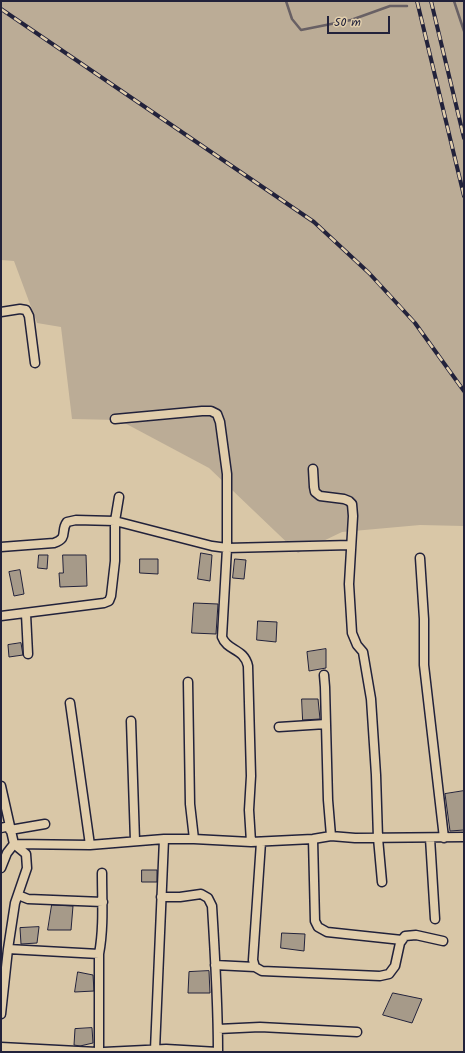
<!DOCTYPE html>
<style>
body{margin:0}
#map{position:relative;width:465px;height:1053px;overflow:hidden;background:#d9c7a7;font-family:Kalam,sans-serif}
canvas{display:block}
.frame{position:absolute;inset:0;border:2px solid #22223b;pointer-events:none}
.scale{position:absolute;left:327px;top:16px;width:63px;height:18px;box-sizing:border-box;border:2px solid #22223b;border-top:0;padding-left:5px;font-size:12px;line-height:14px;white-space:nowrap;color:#22223b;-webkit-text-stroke:3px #e1ceac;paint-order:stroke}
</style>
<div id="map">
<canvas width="465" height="1053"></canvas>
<div class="frame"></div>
<div class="scale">50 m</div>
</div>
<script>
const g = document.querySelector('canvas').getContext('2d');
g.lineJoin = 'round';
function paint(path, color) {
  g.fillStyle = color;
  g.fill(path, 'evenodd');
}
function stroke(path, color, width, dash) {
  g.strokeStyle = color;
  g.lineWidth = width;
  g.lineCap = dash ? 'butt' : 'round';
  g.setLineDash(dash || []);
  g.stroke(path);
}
paint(new Path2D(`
 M1 1H464V526L420 525 342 532 298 553 209 468 119 420 72 419 61 327 37 323 14 261 1 260Z`), '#bbac96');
stroke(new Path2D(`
 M286 1 292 19 301 30 351 20 390 6H407
 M454 1 464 31`), '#686064', 2.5);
const building = new Path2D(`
 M201 553 212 555 210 581 198 579Z
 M39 555H48L47 569 38 568Z
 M63 555H86L87 586 60 587 59 573H63Z
 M140 559H158V574L140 573Z
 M235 559 246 560 244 579 233 578Z
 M20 570 24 594 14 596 9 572Z
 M194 603 218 604 216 634 192 633Z
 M258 621 277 622 276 642 257 640Z
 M21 643 23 655 9 657 8 645Z
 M326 649V668L309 671 307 652Z
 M302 699H318L320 719 303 720Z
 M464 791V830L450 831 445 794Z
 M142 870H157V882H142Z
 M52 905 73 906 71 930H48Z
 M39 927 37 943 21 944 20 928Z
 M282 933 305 934 304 951 281 948Z
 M209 971 210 993H188L189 972Z
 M78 972 93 975 94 991 75 992Z
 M393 993 422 999 412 1023 383 1015Z
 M92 1028 93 1043 80 1046 74 1045 75 1029Z`);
paint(building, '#a69a89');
stroke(building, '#22223b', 1);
const street = new Path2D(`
 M1 312 20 309 26 310 29 316 35 363
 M115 419 202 411H211L217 414 220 422 227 474V548L222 637C227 651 244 648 248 666L251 776 249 810 251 842
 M313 469 314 487 315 492 320 496 344 499 349 501 352 504 353 516 349 584 352 633 357 645 363 652 371 699 376 775 378 838 382 882
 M119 497 115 521 212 546 227 548 351 545
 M1 547 54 543C69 538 60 531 67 522L76 520 115 521V561L111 596 109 601 104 603 1 616
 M420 558 424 619V665L444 838
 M26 614 28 654
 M324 675 325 687 328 800 331 836
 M188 682 190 804 194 839
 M70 703 90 845
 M131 721 135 841
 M279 727 326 724
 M1 786 14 844 7 853 1 868
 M1 828 10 826
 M10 830 45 824
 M430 838 435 919
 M313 839 315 921 318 927 327 932 402 940
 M261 842 253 960 255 967 262 971 380 976 389 974 395 966 400 943 405 936 416 935 443 941
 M14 844 90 845 164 839H194L251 842 313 839 331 836 355 838 464 837
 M18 895 28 899 103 902
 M161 897H180L201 894 208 898 212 906C215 954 218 1003 218 1051
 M8 949 99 954C104 927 102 900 102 873
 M99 954V1052
 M215 965 255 967
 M1 1014 8 949 15 903 27 868 26 854 14 844
 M218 1029 260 1027 357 1032
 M1 1047 97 1052
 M155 1050 164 839
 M104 1052 166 1049 218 1052`);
stroke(street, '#22223b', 11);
stroke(street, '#e1ceac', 8);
const rail = new Path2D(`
 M417 1 464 196
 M431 1 464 138
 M1 9 314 222 369 273 415 323 464 391`);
stroke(rail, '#22223b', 4);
stroke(rail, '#e1ceac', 2.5, [8]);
</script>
